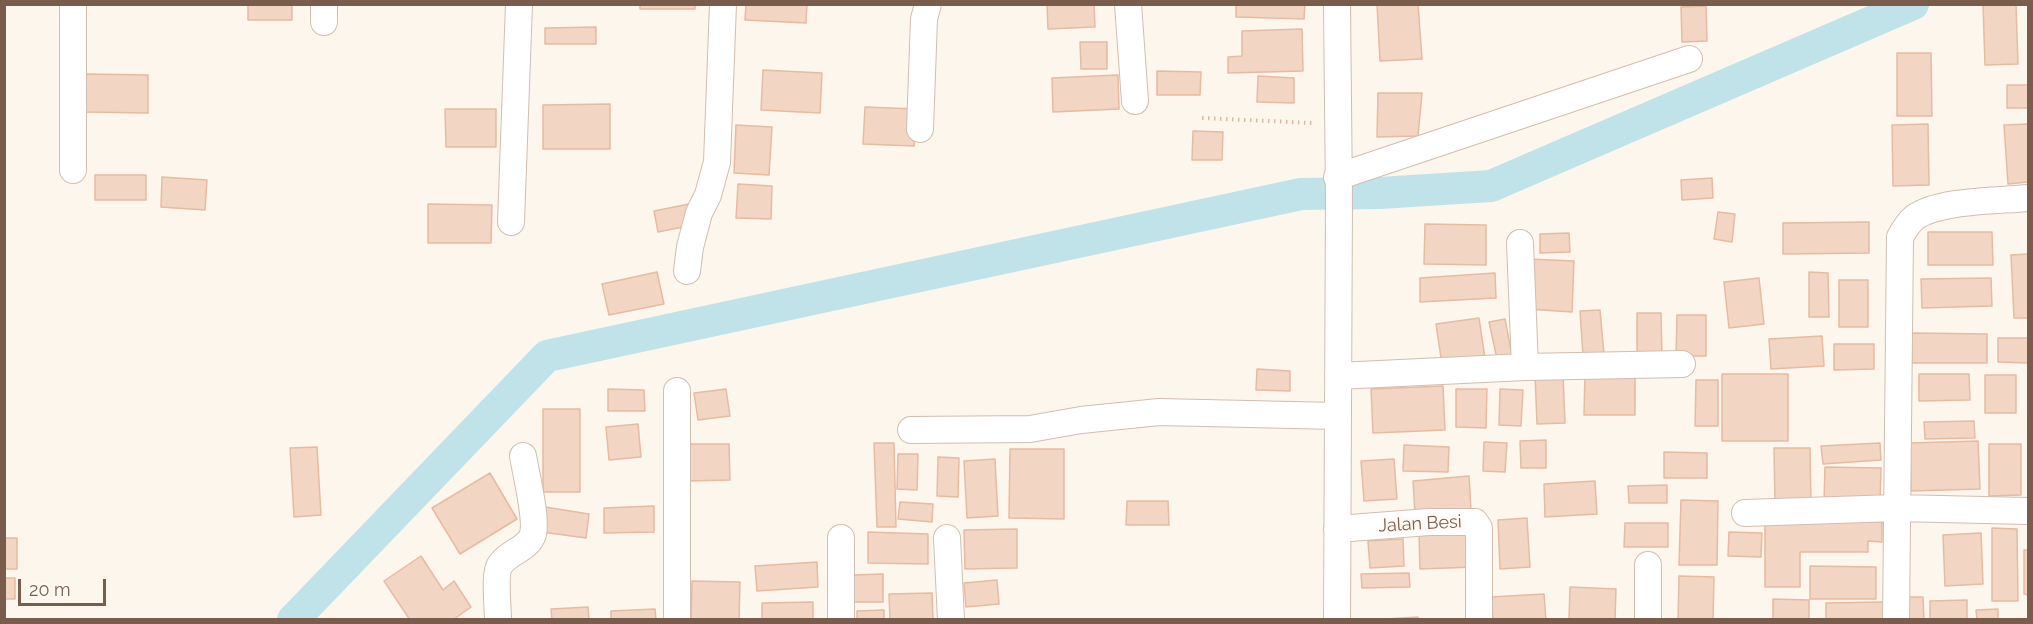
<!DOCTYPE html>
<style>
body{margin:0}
#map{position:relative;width:2033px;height:624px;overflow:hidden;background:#fdf6ec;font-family:Raleway,sans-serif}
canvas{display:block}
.frame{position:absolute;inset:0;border:6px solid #7a5c4d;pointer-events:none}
.scale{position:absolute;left:18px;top:579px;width:88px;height:27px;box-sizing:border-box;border:3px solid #7a5c4d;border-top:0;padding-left:8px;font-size:18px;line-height:21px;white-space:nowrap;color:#7a5c4d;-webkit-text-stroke:4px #fffaf3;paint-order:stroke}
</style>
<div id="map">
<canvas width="2033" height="624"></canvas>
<div class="frame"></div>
<div class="scale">20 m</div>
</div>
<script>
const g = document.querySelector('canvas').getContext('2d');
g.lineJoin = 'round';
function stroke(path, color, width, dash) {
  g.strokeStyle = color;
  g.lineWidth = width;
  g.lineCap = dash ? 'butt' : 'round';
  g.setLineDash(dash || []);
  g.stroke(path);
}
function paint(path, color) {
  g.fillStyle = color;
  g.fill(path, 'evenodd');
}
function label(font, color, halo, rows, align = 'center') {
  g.font = font + ' Raleway,sans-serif';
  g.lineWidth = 6;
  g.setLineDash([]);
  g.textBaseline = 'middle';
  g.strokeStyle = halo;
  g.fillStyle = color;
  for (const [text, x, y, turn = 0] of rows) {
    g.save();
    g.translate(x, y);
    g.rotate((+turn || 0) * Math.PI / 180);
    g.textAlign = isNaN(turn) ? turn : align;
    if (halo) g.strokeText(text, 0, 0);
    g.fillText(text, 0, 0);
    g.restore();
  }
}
stroke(new Path2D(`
 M293 620 547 356 1301 194 1380 193 1491 186 1913 4`), '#bfe3e8', 32);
const building = new Path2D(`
 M248 4H292V20H248Z
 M640 4H695V9H640Z
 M746 4H807L806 23 745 20Z
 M1047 4H1094L1095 27 1048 29Z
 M1236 4H1305L1304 19 1236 17Z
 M1377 4H1418L1422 59 1380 61Z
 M1983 4H2016L2018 64 1985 65Z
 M1706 6 1707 41 1682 42 1681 7Z
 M596 27V44H545V28Z
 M1302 29 1303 71 1228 73V57L1242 56V31Z
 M1080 42H1107V69H1081Z
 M1897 53H1931L1932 116H1897Z
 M763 70 822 73 820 113 761 110Z
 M1157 71 1201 72 1200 95H1157Z
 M86 74 148 75V113L85 112Z
 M1118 75 1119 109 1053 112 1052 78Z
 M1258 76 1294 78V103L1257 102Z
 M2007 85H2028V108H2007Z
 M1378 93H1422L1418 136 1377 137Z
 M610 104V149H543V105Z
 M865 107 916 109 914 146 863 144Z
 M445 109H496V147H446Z
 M1928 124 1929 185 1893 186 1892 125Z
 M2028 124V182L2008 184 2004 125Z
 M736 125 772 127 769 175 734 173Z
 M1193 131 1223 132 1222 160H1192Z
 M95 175H146V200H95Z
 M162 177 207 180 205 210 161 207Z
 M1712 178 1713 198 1682 200 1681 180Z
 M738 184 772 186 771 219 736 218Z
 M428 204 492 205 491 243H428Z
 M689 204 693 225 658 232 654 211Z
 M1718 212 1735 214 1732 242 1714 239Z
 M1869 222V253L1783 254V223Z
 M1425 224 1486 225V265L1424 264Z
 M1928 232H1992L1993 265H1928Z
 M1569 233 1570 252 1540 253V234Z
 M2028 254V318H2014L2011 255Z
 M1529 259 1574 261 1572 312 1527 309Z
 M657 272 664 304 609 315 602 284Z
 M1809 272 1828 273 1829 317H1809Z
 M1495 273 1496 298 1420 302V278Z
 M1759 278 1764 324 1729 328 1724 282Z
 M1991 278 1992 306 1922 308 1921 279Z
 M1839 280H1868V327H1839Z
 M1600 310 1604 354 1583 356 1580 311Z
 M1637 313H1661L1662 357 1637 358Z
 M1677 315H1706V356H1676Z
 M1479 318 1485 358 1442 365 1436 324Z
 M1505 319 1512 356 1497 359 1489 322Z
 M1912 333 1987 334V363H1912Z
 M1822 336 1824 366 1771 369 1769 339Z
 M1998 338H2028V363L1998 362Z
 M1834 344H1874V369L1834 370Z
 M1257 369 1290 371V391L1256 390Z
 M1585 373 1635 374V415H1584Z
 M1563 374 1565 423 1537 424 1535 375Z
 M1722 374H1788V441H1722Z
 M1919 374H1969L1970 400 1919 401Z
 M1985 375H2016V413H1985Z
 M1696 380H1718V426H1695Z
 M1443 386 1445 430 1373 433 1371 389Z
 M608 389 644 390 645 411H608Z
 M726 389 730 416 698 420 694 393Z
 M1456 389H1487L1486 428 1456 427Z
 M1500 389 1523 390 1521 426 1499 425Z
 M543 409H580V492H543Z
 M1974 421 1975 438 1925 439 1924 422Z
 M638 424 641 457 609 460 606 427Z
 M1546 440V468H1521L1520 441Z
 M1978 441 1980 489 1911 491 1910 443Z
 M1484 442 1507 443 1505 472 1483 471Z
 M874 443H894L896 527H877Z
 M1880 443 1881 460 1823 464 1821 446Z
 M687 444H729L730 480 688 481Z
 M1989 444H2021V495L1989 496Z
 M1404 445 1449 447 1448 472 1403 471Z
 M317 447 321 515 294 517 290 448Z
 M1774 448H1810L1811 506 1775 507Z
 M1010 449H1064V519L1009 518Z
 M1664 452 1707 453V478H1664Z
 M898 454H918L917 490 897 489Z
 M938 457 959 458 958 497 937 496Z
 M995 459 998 516 967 518 964 461Z
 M1394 459 1397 499 1364 501 1361 461Z
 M1825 467 1881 468 1880 503 1824 502Z
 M490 473 517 519 460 554 432 508Z
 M1469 476 1471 510 1415 514 1413 481Z
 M1595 481 1597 514 1545 517 1544 484Z
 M1667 485V503H1629L1628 486Z
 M1681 500 1718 501 1717 565H1679Z
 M1127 501H1168L1169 525H1126Z
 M900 502 933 504 932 522 898 519Z
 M654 506V532L604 533V508Z
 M545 507 589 514 586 538 542 532Z
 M1527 518 1530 567 1500 569 1498 520Z
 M1765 519 1801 521 1882 522V542L1868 541V552H1800V587H1765Z
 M1625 523H1668V547H1624Z
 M1992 528 2017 529 2018 601H1992Z
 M1017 529V568L965 569 964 530Z
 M868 532 928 534V564L868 563Z
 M1473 532 1474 567 1420 569 1419 534Z
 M1729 532 1762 533 1761 557 1728 556Z
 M1981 533 1983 584 1945 586 1943 535Z
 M4 538H17V569H4Z
 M1403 539 1404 566 1370 568 1368 541Z
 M2024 550H2028V595L2024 594Z
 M421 556 443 590 454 581 471 607 453 620H410L384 581Z
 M817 562 818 587 757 591 755 566Z
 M1810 566 1876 567V599H1810Z
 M1409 573 1410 587 1362 588 1361 574Z
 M883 574V602H853V575Z
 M1679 576 1714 577 1713 620H1678Z
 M4 578H15V599H4Z
 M997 580 999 604 966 607 964 583Z
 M692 581 740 582 739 620H691Z
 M1570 587 1616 589 1615 620H1569Z
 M932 593 933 620H890L889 594Z
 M1544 594 1546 620H1493L1491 597Z
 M1905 597H1923L1924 620H1905Z
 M1773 599 1809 600V620H1773Z
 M1967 600V620H1930V601Z
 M813 602V620H762V603Z
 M1884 602V620H1826V603Z
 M588 607 589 620H552L551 609Z
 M655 609 656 620H611V611Z
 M1998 609V620H1977L1976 610Z
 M884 610V620H857V611Z
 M1418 617V620H1370Z`);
paint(building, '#f3d5c3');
stroke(building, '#e6bba3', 1.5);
const street = new Path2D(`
 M73 4V170
 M1128 4 1135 101
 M324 22V4
 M920 129 924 19 928 4
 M1337 177 1689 59
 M511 222 519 4
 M1520 243 1525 367
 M687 271 690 247 699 213 708 195 717 162 723 4
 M1338 376 1525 367 1682 364
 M677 391V620
 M911 430 1030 429 1081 420 1159 412 1338 416
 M1745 513 1896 508 2028 511
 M1337 529 1429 522H1475L1479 528V620
 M841 538V620
 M947 538 951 620
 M1648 565V620
 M498 620C498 607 494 574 500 565 508 552 529 549 533 534 537 518 526 474 523 456
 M1337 620 1339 199 1337 4
 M1896 620 1900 237C1904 230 1908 223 1914 218 1938 200 1998 201 2028 198`);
stroke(street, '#d1beb0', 28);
stroke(new Path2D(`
 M1202 118 1312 123`), '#d9b8a5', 4, [1.5, 4.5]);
stroke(street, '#fff', 26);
label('18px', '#7a5c4d', '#fffaf3', [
 ["Jalan Besi",1420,524,-3]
]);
</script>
